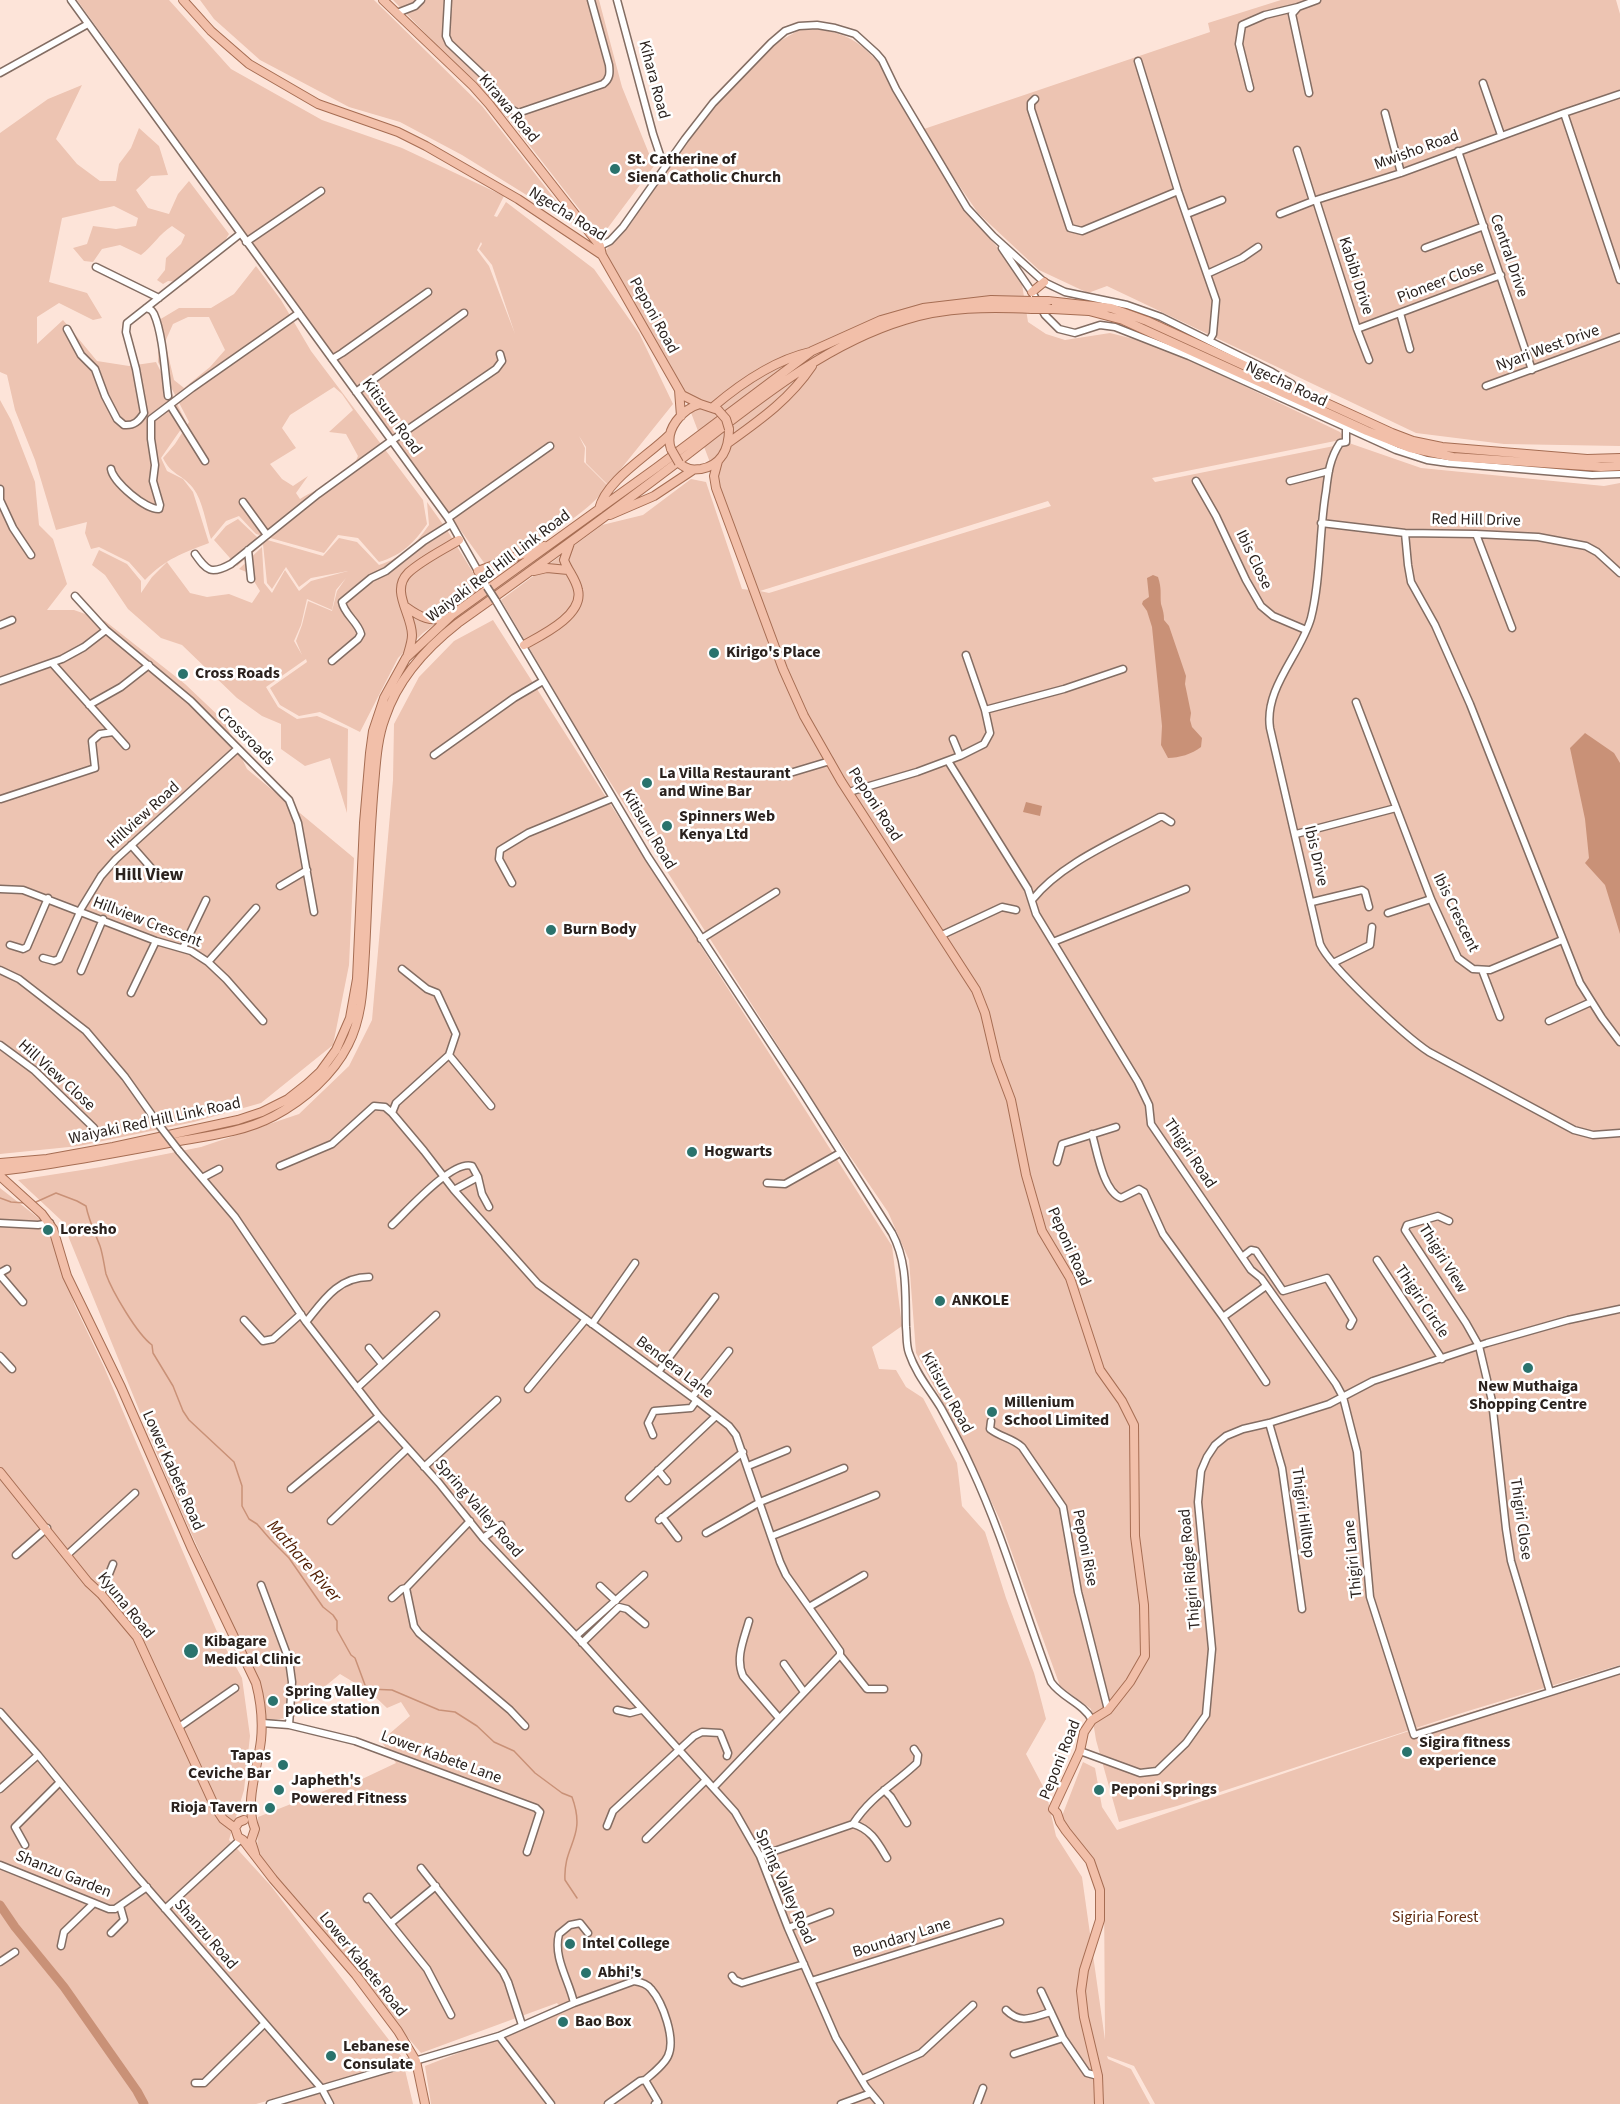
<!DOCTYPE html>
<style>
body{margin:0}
canvas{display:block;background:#fde4d9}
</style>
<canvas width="1620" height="2104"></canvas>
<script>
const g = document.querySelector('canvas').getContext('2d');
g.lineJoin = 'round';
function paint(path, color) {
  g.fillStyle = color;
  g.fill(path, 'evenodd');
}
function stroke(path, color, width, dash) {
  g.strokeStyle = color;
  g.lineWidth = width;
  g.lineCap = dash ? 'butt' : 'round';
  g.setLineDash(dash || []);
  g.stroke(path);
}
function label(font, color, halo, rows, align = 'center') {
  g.font = font + ' "Source Sans 3",sans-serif';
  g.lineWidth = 5;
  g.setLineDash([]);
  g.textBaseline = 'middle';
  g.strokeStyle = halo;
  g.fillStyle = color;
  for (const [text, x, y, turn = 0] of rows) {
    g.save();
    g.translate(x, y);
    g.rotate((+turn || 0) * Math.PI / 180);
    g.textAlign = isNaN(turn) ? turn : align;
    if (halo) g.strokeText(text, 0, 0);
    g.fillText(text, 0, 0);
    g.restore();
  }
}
paint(new Path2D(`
 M77 0H169L231 69 322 120 402 148 504 196 494 216 497 217 506 202 594 269 639 333 673 404 608 485 586 463V447L579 436 585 448 584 462 608 486C577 525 529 543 490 571ZM481 242 482 244 479 249 492 265 515 334 489 266 477 250Z
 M200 0H374L482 106 575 225 462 155 400 122 349 107 260 60 214 19Z
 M393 0H599L622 87 654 166 601 237 512 123Z
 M1281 0H1616L1620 14V446L1504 444 1416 433 1107 286 1088 293 1039 270 978 213 921 130 1210 32 1208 23Z
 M820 29C851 36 858 41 880 64L964 209 1005 256 1022 284 1028 322 1046 334 1065 340 1110 333 1142 341 1173 352 1340 432 1345 439 1152 478 1155 482 1349 443 1421 468 1604 486 1620 483V1665L1468 1711 1177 1806 1119 1822 1096 1740 1091 1709 1060 1686 1000 1520 958 1431 916 1353 909 1260 888 1212 826 1121 584 741 501 600 602 525 643 515 691 479 706 482 742 589 759 591 682 389 605 251 632 222 656 183 713 103 775 44 799 30ZM1048 501 1051 506 769 593 760 591Z
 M82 85 56 139 77 164 100 181H116L119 164 131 148 139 128 159 146 168 175 151 176 136 190 148 208 169 214 178 194 189 181 229 234 215 258 186 283 168 281 163 284 157 280 165 270 166 258 181 244 185 235 172 226C159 234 153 246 141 255L120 245 102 249 93 262 84 261 73 248 87 244 93 226 116 229 136 226 138 218 114 206 62 218 49 282 87 293 102 318 93 320 59 303 37 317V344L63 320 97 361 129 366 156 362 186 422 161 458 167 471 183 479 193 492 209 543C181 554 167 558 145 580L129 562 99 547 91 549 85 533 87 522 56 530 35 460 15 410 7 375 0 372V133L48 99Z
 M256 266 281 300 311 351 423 500 427 524C414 543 402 555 379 562L358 538 338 535 324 553 256 534 239 516 226 521 211 539C206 524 203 501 193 488 182 474 171 475 163 458L175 444 189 422 158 362 159 320 179 308H211L234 294ZM188 317H209L225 350 210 367 184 388 174 380 165 342 173 324ZM334 387 342 394 353 410 329 432 346 434 358 456C350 478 319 487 300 499L296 493 308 476 293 486 282 479 270 464 296 448 282 428 290 415Z
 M0 400 11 420 35 482 39 525 53 539 67 584 47 610H74L105 621 185 684 224 721 247 769 354 858 349 965 333 1045 261 1103 194 1122 79 1146 0 1154Z
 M427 502 447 530 483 589 423 633 398 658 360 732 320 712 299 716 280 705 270 688 307 662 306 659 266 687 278 707 297 719 317 716 348 729 347 813 330 758 305 766 281 749V724L262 716 237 698 182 645 161 638 128 609 105 575 92 565 99 550 127 564 141 581V593L152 577 167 562 190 593 207 597 229 594 252 603 260 591 249 573 239 569 262 547 264 583 272 593 285 570 299 591 311 581 348 571 311 578 299 587 286 567 272 589 267 583 263 544 237 566 214 540 226 526 238 519 257 537 323 556 339 538 357 542 379 565C403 557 414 546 429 525ZM346 578 337 591 332 611 308 601 302 625 296 641 302 655 294 641 301 625 307 599 332 610 336 590Z
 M493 620 892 1246 902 1326 872 1347 879 1369 896 1370 906 1387 923 1398 957 1463 962 1506 985 1532 1006 1598 1034 1673 1046 1719 1026 1754 1046 1792 1056 1836 1082 1877 1105 2040 1104 1888 1091 1855 1067 1829 1062 1816 1083 1762 1095 1768 1102 1807 1117 1830 1412 1730 1620 1667V2104H1155L1134 2066 1107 2056 1108 2059 1131 2069 1150 2104H431L425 2066 564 2012 557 2003 421 2053 257 1860 258 1817 357 1778 360 1780 396 1763 381 1741 410 1716 401 1702 387 1708 370 1692 340 1674 299 1708 295 1717 264 1721 263 1694 171 1488 62 1221 18 1180 101 1167 201 1147 299 1114 349 1066 372 1020 393 780 394 724 419 677 454 641Z
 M0 1188 41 1220 51 1239 75 1306 104 1367 218 1634 242 1678 250 1736 244 1790 229 1840 271 1886 402 2057 413 2104H334L324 2085 256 2104H0Z
 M320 2092 327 2104H284Z`), '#edc4b2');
paint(new Path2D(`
 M1153 575 1158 577C1162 589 1160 594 1161 604 1163 610 1164 614 1164 620L1169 626 1186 676 1185 684 1191 713 1190 720 1192 727 1202 738 1201 747C1192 754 1179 758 1168 758L1161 745 1162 726 1152 627 1147 611 1142 604 1143 601 1149 597 1147 578Z
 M1585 733 1614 753 1620 763V934L1605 885 1585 863 1589 858 1585 819 1570 748Z
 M1026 802 1042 806 1040 816 1023 812Z`), '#c99177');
stroke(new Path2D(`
 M0 1198 11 1202 25 1203
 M36 1202 56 1193 77 1201 86 1206C89 1221 95 1233 100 1246 103 1255 104 1265 106 1274 112 1291 137 1334 152 1345L153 1353 173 1386 183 1411 189 1420 234 1462 242 1486V1506L249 1519 257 1524 270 1539 289 1558 323 1607 333 1615 337 1621V1630L351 1655 355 1658 365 1685 369 1689 392 1690 439 1710 455 1712 477 1726 494 1742 514 1751 535 1773 562 1793 572 1797C587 1838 563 1844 565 1880L577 1898`), '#c99177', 1.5);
stroke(new Path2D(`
 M0 1905 15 1927 64 1987 137 2091 144 2104`), '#c99177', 9);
const minor = new Path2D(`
 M71 0 448 518 487 587
 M448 0 446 36 449 43 486 78 507 107 518 113 603 84C610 79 610 73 609 65L591 0
 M617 0 653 134 660 155 666 165
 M397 13 415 6 421 0
 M1138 61 1178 191 1216 300 1213 334 1209 341
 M0 73 88 24
 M1483 83 1501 135
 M1250 88 1239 44 1242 25 1265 15 1298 7
 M1309 93 1292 14 1298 7 1317 0
 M1620 94 1564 113 1620 280
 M1035 99 1031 103V109L1070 228 1082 231 1178 191
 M1385 113 1401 173
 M1297 150 1313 201
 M1458 151 1532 370
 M1316 200 1357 329 1369 360
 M1187 214 1222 200
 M1280 214 1313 201 1401 173 1564 113
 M246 242 321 191
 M600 246 610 241 623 227 685 139 713 103 771 43 785 31 799 26 817 25 835 28 855 34 876 53 882 60 896 89 967 208 993 236 1044 282 1065 292 1127 305 1161 317 1272 372 1292 384
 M1002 248 1032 292 1045 315 1059 329 1075 333 1100 325 1115 327 1189 356 1396 450 1427 460 1448 463 1592 475 1620 474
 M1425 248 1484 226
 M96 267 159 298
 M1207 274 1242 258 1258 247
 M146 308C151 310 151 309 154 314 163 334 165 374 168 396
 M1400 313 1410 349
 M67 329 81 355 95 369 105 396 117 419 124 425C134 426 139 421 144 413L136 369 126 332 127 323 240 234
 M1357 329 1501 275
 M332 359 342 353 428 292
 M1486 386 1620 337
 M356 392 464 313
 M170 405 205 461
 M1346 428V442L1340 443C1330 458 1328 473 1326 491 1319 531 1321 579 1311 618 1301 654 1264 688 1270 728L1320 944C1330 967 1406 1037 1429 1052L1574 1130 1593 1135 1620 1133
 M111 469C113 482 146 510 159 509L160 505 153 481 155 465 151 439V419L192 388 299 313
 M1196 481 1216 516 1246 580 1261 606 1273 616 1306 630
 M1290 481 1329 471
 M0 489V500L13 528 31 555
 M243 502 267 535
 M448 518 550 446
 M1321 523 1405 533 1476 534 1538 537 1586 546 1597 552 1620 573
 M1405 533 1408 565 1411 582 1435 625 1470 704 1580 983 1602 1018 1620 1042
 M1476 534 1512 628
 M248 550 251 579
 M195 554C207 571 211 575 231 564L318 494 391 441 496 369 502 361 500 354
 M75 596 106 630 191 701 289 800 298 823 314 912
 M496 601 648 857 800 1088 892 1233C908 1263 905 1294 906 1327 907 1336 906 1345 909 1353 916 1374 930 1390 941 1408 952 1428 963 1449 972 1469 1004 1538 1024 1611 1051 1682 1062 1698 1083 1703 1092 1720
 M0 625 12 620
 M332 661 358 639 361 634C358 622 344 614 342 602L371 578 386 571 424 541 451 524
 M52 663 126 746
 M0 681 62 659 84 647 106 630
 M1356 702 1431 899 1458 958 1473 969 1490 970 1562 940
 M89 705 121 687 149 665
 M985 710 1064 689 1123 669
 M953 739 960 756
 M434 755 514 698 543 681
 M948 761 1028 889 1036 914 1138 1082 1149 1105 1151 1124 1251 1270 1261 1278 1336 1384 1343 1397 1357 1452 1370 1597 1414 1735 1620 1670
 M780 776 830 761
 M849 792 917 772 960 756 984 744 990 733 985 710 966 655
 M1 799 95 768 92 741 100 734 113 732
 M1296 834 1396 808
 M131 845 160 878
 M512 883 499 859 500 850 528 833 613 798
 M280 886 307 870
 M0 889 23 890 156 941 191 951 208 962 226 979 263 1021
 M1032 900C1061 863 1118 840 1160 817H1163L1171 822
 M1312 902 1362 890 1365 892 1369 907
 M79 912 101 876 116 859 237 749
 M1388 913 1431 899
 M942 935 1002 907 1016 910
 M701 939 776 892
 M1053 942 1186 889
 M10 945 23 949 27 947 48 898
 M183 948 206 900
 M43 958 54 961 59 959 80 912
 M208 962 256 908
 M1333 963 1370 945 1372 927
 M402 969 427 989 437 993 456 1034 449 1055 491 1106
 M0 970 19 979 86 1031 125 1077 159 1125
 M1482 970 1500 1017
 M81 971 103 919
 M131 993 156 941
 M1549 1021 1591 1002
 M0 1045 34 1070 94 1128
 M392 1113 396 1103 449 1055
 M1092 1134C1097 1151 1103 1191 1121 1198L1139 1189 1144 1192 1163 1234 1223 1317 1266 1382
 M179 1151 235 1217 306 1322 379 1416 439 1483 483 1538 579 1639 735 1812 760 1856 788 1928 836 2038 866 2087 880 2104
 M1057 1162 1062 1144 1116 1127
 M280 1166 332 1144 374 1106 385 1107 392 1113 424 1151 454 1190 538 1284 692 1397 729 1426 736 1435 780 1562 786 1575 840 1651V1655L714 1787
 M202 1178 219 1169
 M767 1183 785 1184 840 1153
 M454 1190 478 1177 482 1194 489 1207
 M1449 1221 1438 1216 1407 1225 1405 1230 1466 1323 1479 1346 1492 1401 1506 1529 1511 1561 1550 1692
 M0 1223 38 1225 50 1223
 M392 1225C407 1211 453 1159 472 1166L478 1177
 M1242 1257 1251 1250 1256 1251 1283 1291 1327 1278 1353 1320 1350 1326
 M1377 1260 1442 1359
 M0 1273 7 1269
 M0 1275 23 1302
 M1223 1317 1266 1286
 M244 1320 263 1341 273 1339 301 1314
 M306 1322C323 1301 338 1277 369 1277
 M592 1324 635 1263
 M369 1348 382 1364
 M0 1356 12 1369
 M658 1372 715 1297
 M357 1388 436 1315
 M528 1389 586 1319
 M692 1397 729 1351
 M991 1421 990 1429C1000 1437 1012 1438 1022 1447L1063 1507 1078 1592 1108 1710
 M1269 1423 1282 1468 1302 1609
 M653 1435 648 1423 654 1411 691 1408 696 1401
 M748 1466 787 1450
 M424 1467 497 1400
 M658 1470 667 1481
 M291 1489 379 1416
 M629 1498 716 1416
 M662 1517 678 1538
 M659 1520 743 1452
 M331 1521 407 1449
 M470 1521 406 1588 414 1626 419 1633 510 1710 525 1726
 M706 1533 760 1502 844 1468
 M772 1536 876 1495
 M483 1538 501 1525
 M16 1555 47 1528
 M67 1555 135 1493
 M261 1585 289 1660 292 1682 289 1725
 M600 1586 616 1601
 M101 1594 113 1564
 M392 1598 402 1589 406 1588
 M809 1607 864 1575
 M749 1621C744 1639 735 1658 743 1676L779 1718
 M576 1636 644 1575
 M582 1643 619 1607 627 1609 645 1624
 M840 1655 867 1689H884
 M784 1664 804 1692
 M617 1710 630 1713 641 1710
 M0 1712 38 1755 135 1874 322 2089 330 2104
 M262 1723 289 1725 355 1741 536 1808 540 1812 527 1852
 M179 1727 235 1688
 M1080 1751 1140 1773 1157 1771 1186 1743 1206 1715 1212 1649 1198 1502 1201 1471 1207 1457 1215 1445 1226 1436 1243 1429 1269 1423 1329 1404 1373 1381 1487 1343 1568 1320 1620 1309
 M0 1789 38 1755
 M884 1790 891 1797 907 1823
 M853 1824C872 1795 894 1785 917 1763L918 1755 914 1749
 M607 1826 613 1811 694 1736 702 1732 720 1733 728 1753 727 1756
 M646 1839 706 1780
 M25 1845 15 1827 60 1782
 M760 1856 853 1824C871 1829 878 1843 887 1858
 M0 1865 109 1909H115L147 1887
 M421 1868 503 1972 508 1982 522 2025
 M367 1899 369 1897 427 1969 451 2015
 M165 1909 241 1839
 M391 1923 436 1886
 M788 1928 830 1912
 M111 1933 124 1920 120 1906
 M61 1946 64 1932 93 1904
 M0 1962 15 1952
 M732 1976 735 1980 742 1983 804 1964
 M811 1981 1000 1922
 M1041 1991 1063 2038 1087 2073 1098 2076
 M574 2003C569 1980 553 1958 559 1934L570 1925 580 1923 588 1933
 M1006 2010C1021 2025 1033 2017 1051 2012
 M499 2036 551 2104
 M1014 2054 1063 2038
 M862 2079 921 2053 973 2005
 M195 2083H204L264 2024
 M270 2104 499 2036 574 2003 634 1981C641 1982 647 1984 651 1989 663 2003 676 2039 668 2056 664 2065 652 2074 645 2080
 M608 2104 640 2081 645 2080 658 2102 655 2104
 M841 2104 871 2093
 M977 2104 983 2088`);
const major = new Path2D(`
 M183 0 211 31 249 64 318 104 398 132 426 146 518 199 602 255
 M383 0 473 86 489 104 600 246 602 255 682 395 700 404 718 410
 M1032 292 1044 282
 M1048 301 1111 308 1147 321 1392 433 1413 441 1442 447 1587 459 1620 458
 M1052 309 1089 311 1123 320 1367 431 1410 448 1453 457 1601 467 1620 466
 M679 390 681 416
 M713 407C740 384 775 360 810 352
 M728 443C760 420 790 399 812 366
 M671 449C664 430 682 409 700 404
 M718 461 714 476 716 488 783 669 804 716 841 781 976 990 985 1013 996 1060 1011 1100 1026 1175 1042 1231 1070 1278 1100 1370 1122 1401 1134 1425 1135 1536 1144 1605 1145 1656 1130 1682 1108 1710 1092 1720 1084 1732 1080 1751 1053 1809 1057 1813 1060 1822 1066 1831 1090 1861 1100 1890V1920L1084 1970 1081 1991 1084 2017 1098 2076 1099 2104
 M679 463C687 470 692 470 701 469 722 465 729 448 729 429
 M599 509C606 480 648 456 669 435
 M610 515 654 496 693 470
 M478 571 544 546
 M534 571 547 568 568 570
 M406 607C420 617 431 623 447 617
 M524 645C542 635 584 615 578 590 576 579 568 571 564 560L570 543
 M407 657C409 650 412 642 412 635 412 614 390 591 408 573 422 560 443 550 459 540
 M0 1163 47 1159 113 1147 238 1120 262 1112 288 1099 307 1084 320 1072 336 1050 350 1018 357 979 364 823 370 753 373 731 384 698 406 658 452 615 656 468 812 351 881 320 923 308 991 300 1032 301
 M0 1171C58 1164 116 1153 174 1142 208 1136 244 1132 274 1116 304 1100 333 1075 348 1045 363 1016 363 983 365 952 368 896 369 841 374 785 376 763 377 739 385 718 398 678 426 648 458 623 531 571 604 518 675 464 746 410 819 346 905 320 946 307 989 307 1032 309
 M0 1176 42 1214 53 1229 67 1276 121 1387 191 1547 256 1683C261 1702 263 1720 261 1740 258 1768 244 1802 255 1829L251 1841 255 1854
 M0 1472 88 1582 101 1594 137 1637 215 1807 223 1819 235 1828
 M244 1820 239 1822 235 1828 238 1837 243 1840 273 1879 356 1975 398 2031 416 2061 425 2104`);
stroke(minor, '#836d63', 9);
stroke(major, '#a66d53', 10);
stroke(minor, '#fff', 6);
stroke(major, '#f2bfa9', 8);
const minorBridge = new Path2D(`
 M487 587 496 601
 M159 1125 179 1151`);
const majorBridge = new Path2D(`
 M1032 301H1048
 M1032 309H1052
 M718 410 726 419 729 429
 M671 449 679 463`);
stroke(minorBridge, '#836d63', 9, []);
stroke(majorBridge, '#a66d53', 10, []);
stroke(minorBridge, '#fff', 6);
stroke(majorBridge, '#f2bfa9', 8);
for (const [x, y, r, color] of [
 [615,169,6,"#2a736d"],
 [714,653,6,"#2a736d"],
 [183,674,6,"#2a736d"],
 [647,783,6,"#2a736d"],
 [667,826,6,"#2a736d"],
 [551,930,6,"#2a736d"],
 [692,1152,6,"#2a736d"],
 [48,1230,6,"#2a736d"],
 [940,1301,6,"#2a736d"],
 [1528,1368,6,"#2a736d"],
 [992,1412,6,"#2a736d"],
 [191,1651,8,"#2a736d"],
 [273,1701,6,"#2a736d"],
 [1407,1752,6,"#2a736d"],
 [283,1765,6,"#2a736d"],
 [279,1790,6,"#2a736d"],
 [1099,1790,6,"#2a736d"],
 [270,1808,6,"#2a736d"],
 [570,1944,6,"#2a736d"],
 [586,1973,6,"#2a736d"],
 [563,2022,6,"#2a736d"],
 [331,2056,6,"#2a736d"]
]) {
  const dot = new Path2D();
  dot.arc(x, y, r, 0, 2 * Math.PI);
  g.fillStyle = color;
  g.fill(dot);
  stroke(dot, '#fff', 2);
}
label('16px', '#2b221e', '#fff', [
 ["Kihara Road",653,80,75],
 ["Kirawa Road",508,109,50],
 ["Mwisho Road",1417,151,-20],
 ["Ngecha Road",567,215,32],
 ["Central Drive",1508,256,71],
 ["Kabibi Drive",1355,276,72],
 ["Pioneer Close",1441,283,-21],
 ["Peponi Road",653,316,61],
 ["Nyari West Drive",1548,349,-20],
 ["Ngecha Road",1286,385,25],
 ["Kitisuru Road",391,417,54],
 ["Red Hill Drive",1476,521,1],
 ["Ibis Close",1253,560,64],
 ["Waiyaki Red Hill Link Road",499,567,-37],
 ["Crossroads",245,737,45],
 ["Peponi Road",874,805,57],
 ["Hillview Road",144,816,-42],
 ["Kitisuru Road",648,830,59],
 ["Ibis Drive",1315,856,77],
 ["Ibis Crescent",1455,913,64],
 ["Hillview Crescent",147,923,21],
 ["Hill View Close",56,1076,42],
 ["Waiyaki Red Hill Link Road",155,1122,-12],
 ["Thigiri Road",1189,1154,56],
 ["Peponi Road",1068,1247,66],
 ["Thigiri View",1442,1259,58],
 ["Thigiri Circle",1421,1302,56],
 ["Bendera Lane",674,1368,37],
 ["Kitisuru Road",946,1393,61],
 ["Lower Kabete Road",172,1471,66],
 ["Spring Valley Road",478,1509,49],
 ["Thigiri Hilltop",1302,1513,82],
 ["Thigiri Close",1520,1519,82],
 ["Peponi Rise",1084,1548,79],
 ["Thigiri Lane",1354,1559,-96],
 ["Thigiri Ridge Road",1191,1569,-95],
 ["Kyuna Road",125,1606,51],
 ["Lower Kabete Lane",441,1758,20],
 ["Peponi Road",1061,1760,-68],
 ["Shanzu Garden",63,1875,22],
 ["Spring Valley Road",784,1887,66],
 ["Shanzu Road",205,1935,49],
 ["Boundary Lane",902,1939,-17],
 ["Lower Kabete Road",362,1965,51]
]);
label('bold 16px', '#2b221e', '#fff', [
 ["St. Catherine of",627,160],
 ["Siena Catholic Church",627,178],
 ["Kirigo's Place",726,653],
 ["Cross Roads",195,674],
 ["La Villa Restaurant",659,774],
 ["and Wine Bar",659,792],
 ["Spinners Web",679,817],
 ["Kenya Ltd",679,835],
 ["Burn Body",563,930],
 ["Hogwarts",704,1152],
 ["Loresho",60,1230],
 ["ANKOLE",952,1301],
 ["New Muthaiga",1528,1387,"center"],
 ["Shopping Centre",1528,1405,"center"],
 ["Millenium",1004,1403],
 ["School Limited",1004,1421],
 ["Kibagare",204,1642],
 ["Medical Clinic",204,1660],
 ["Spring Valley",285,1692],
 ["police station",285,1710],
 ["Sigira fitness",1419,1743],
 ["experience",1419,1761],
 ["Tapas",271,1756,"right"],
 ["Ceviche Bar",271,1774,"right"],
 ["Japheth's",291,1781],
 ["Powered Fitness",291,1799],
 ["Peponi Springs",1111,1790],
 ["Rioja Tavern",258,1808,"right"],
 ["Intel College",582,1944],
 ["Abhi's",598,1973],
 ["Bao Box",575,2022],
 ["Lebanese",343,2047],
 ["Consulate",343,2065]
], 'left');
label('16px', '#612c10', '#fff', [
 ["Sigiria Forest",1435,1918]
]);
label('bold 18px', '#2b221e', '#fff', [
 ["Hill View",149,876]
]);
label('italic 18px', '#501c00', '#fff', [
 ["Mathare River",303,1562,49]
]);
</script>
